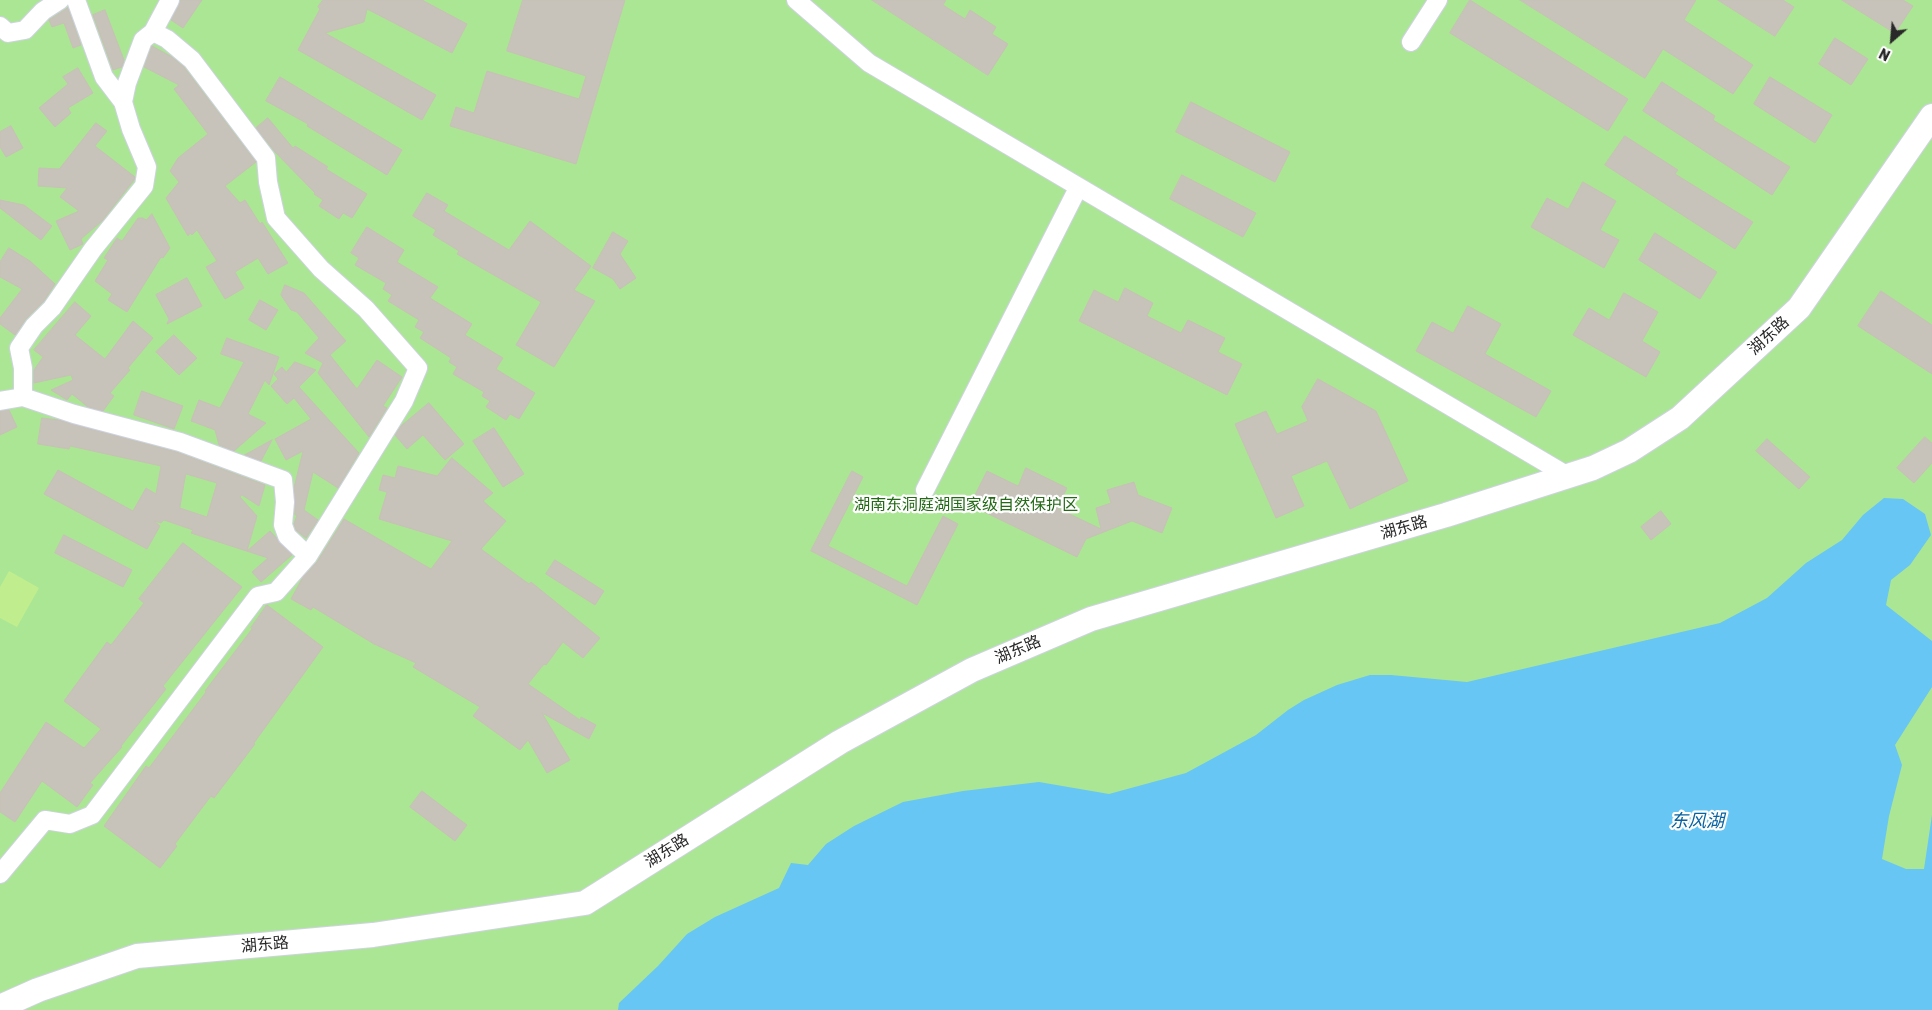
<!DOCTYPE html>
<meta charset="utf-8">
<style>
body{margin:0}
#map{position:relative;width:1932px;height:1010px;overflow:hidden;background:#ece5da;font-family:Rubik,sans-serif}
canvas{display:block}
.north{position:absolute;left:1867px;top:15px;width:50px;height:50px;-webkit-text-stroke:4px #fff;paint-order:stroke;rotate:207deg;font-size:14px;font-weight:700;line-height:20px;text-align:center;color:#292929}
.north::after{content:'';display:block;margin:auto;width:18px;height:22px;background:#292929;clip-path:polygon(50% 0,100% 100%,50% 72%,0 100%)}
</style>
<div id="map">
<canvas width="1932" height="1010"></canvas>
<div class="north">N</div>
</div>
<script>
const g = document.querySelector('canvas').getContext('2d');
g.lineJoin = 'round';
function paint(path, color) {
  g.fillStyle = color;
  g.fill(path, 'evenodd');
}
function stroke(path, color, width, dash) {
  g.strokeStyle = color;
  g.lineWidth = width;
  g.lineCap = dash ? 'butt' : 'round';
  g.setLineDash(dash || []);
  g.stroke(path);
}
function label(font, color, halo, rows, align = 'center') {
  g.font = font + ' Rubik,"Noto Sans SC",sans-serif';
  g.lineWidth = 4.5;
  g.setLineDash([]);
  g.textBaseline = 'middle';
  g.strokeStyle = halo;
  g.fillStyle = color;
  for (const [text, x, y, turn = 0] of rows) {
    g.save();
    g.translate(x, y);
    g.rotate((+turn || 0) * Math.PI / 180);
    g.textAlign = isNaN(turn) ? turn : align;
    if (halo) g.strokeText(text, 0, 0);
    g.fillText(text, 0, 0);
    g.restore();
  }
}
paint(new Path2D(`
 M0 0H1932V1010H0Z`), '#abe694');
paint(new Path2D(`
 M9 571 39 588 17 627 0 618V587Z`), '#c0ee8f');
paint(new Path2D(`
 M1884 498 1903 499 1925 514 1931 535 1910 565 1891 580 1886 605 1932 641V687L1895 745 1902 765 1889 816 1882 859 1906 869H1924L1932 815V1010H618L619 1003 658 966 687 934 715 917 779 888 791 863 808 865 826 844 854 826 903 802 963 791 1039 782 1109 794 1186 773 1256 735 1288 710 1304 700 1337 685 1370 675H1391L1467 682 1720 623 1767 598 1806 563 1842 540 1863 515Z`), '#67c6f4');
const building = new Path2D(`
 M181 0H202L183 28 171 20Z
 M323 0H422L467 24 452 53 367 9 364 22 325 33 436 95 422 120 298 50 320 9 318 7Z
 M523 0H625L576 164 450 126 456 107 474 113 487 71 579 99 586 76 507 51Z
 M872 0H946L943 5 965 19 970 10 996 27 992 34 1008 44 988 75Z
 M1470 0 1628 99 1608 131 1450 33Z
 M1520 0H1696L1684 20 1753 65 1733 94 1663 49 1645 78Z
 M1718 0H1783L1794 7 1775 36Z
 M1842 0H1903L1913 6 1895 33Z
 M68 8 81 45 73 48 64 23 52 27 49 20Z
 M105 10 124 60 122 67 113 70 93 15Z
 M1835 38 1868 59 1851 85 1819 64Z
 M152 46 172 57 184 67 256 162 225 186 240 203 245 200 260 224 262 222 288 263 268 274 258 258 235 272 244 288 225 299 206 267 217 261 197 230 192 235 190 233 188 236 166 198 179 182 170 171 178 158 208 134 174 89 179 85 144 67Z
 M78 68 93 93 68 108 71 113 55 127 39 108 68 84 63 77Z
 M280 77 402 150 387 175 307 126 308 124 266 101Z
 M1770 77 1832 115 1815 143 1754 104Z
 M1662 82 1715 116 1713 120 1790 167 1772 195 1643 111Z
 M1191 102 1290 152 1275 182 1176 132Z
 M268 118 293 148 295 146 328 167 326 169 367 194 352 218 343 213 339 219 319 206 323 200 314 194 315 193 275 152 256 128Z
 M96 123 107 131 95 146 135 177 134 180 102 221 81 239 83 244 70 250 56 221 79 211 60 197 67 188 38 186 39 168 59 169Z
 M11 126 23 148 6 157 0 147V132Z
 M1625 136 1678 170 1675 174 1753 222 1735 249 1605 165Z
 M1182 175 1256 213 1243 237 1170 199Z
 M1583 182 1616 201 1600 230 1619 240 1604 268 1531 227 1547 198 1568 209Z
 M427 193 448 205 444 211 509 250 530 221 591 266 574 290 595 301 554 367 516 345 541 302 457 254 459 251 433 235 436 230 413 216Z
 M0 200 24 205 52 226 41 240 0 208Z
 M152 214 170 248 163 258 161 257 127 312 108 300 112 294 95 281 108 260 104 258 117 238 122 241 138 218H143L146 220Z
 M367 227 404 250 397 262 438 287 430 298 472 324 465 335 503 358 496 369 535 393 519 419 510 414 506 420 486 407 490 401 482 396 484 392 453 374 457 367 449 362 451 358 420 338 424 332 415 327 419 320 388 301 392 295 383 289 386 283 355 265 359 258 351 253Z
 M613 232 628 241 620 254 636 278 620 289 613 279 593 268Z
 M1655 233 1717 272 1700 299 1639 260Z
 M9 248 30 261 55 284 44 301 26 319 15 335 0 324V318L22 289 0 277V262Z
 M187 278 202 306 167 324 169 319 156 295Z
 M285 285 304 293 346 341 330 355 357 389 377 360 402 377 383 406 387 408 369 437 318 373 323 363 305 353 319 338 297 312 291 310 281 295Z
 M1125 288 1153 303 1147 316 1181 333 1188 320 1225 338 1218 352 1242 364 1227 395 1079 321 1094 290 1118 302Z
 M1881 291 1932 325V374L1858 326Z
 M1624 293 1658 312 1642 341 1660 352 1646 377 1573 335 1589 308 1609 320Z
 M260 300 278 310 266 330 249 320Z
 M75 302 91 316 75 335 105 359 133 321 153 338 128 368 130 370 110 393 114 396 103 411 88 407 72 394 67 400 51 390 73 380 71 375 34 383V370L43 357 34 350Z
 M1468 306 1501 324 1485 354 1551 391 1536 417 1416 351 1432 322 1453 333Z
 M174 335 197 358 179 375 156 352Z
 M227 338 279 357 269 385 265 380 248 414 266 423 234 451 219 445 215 430 191 421 199 400 220 408 244 362 221 354Z
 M295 362 316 370 299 387 359 453 338 488 313 472 304 510 318 520 306 538 296 530 294 524 297 515H295L294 488 303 451 286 460 275 439 311 419 294 398 287 404 271 386 278 379 274 374 282 367 286 372Z
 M1318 379 1376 411 1408 481 1350 509 1327 461 1291 476 1304 506 1276 518 1235 424 1266 411 1277 434 1308 421 1302 407Z
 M142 391 183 406 174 429 134 415Z
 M429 403 464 444 445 460 423 435 407 449 395 435 401 426Z
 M9 410 17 427 0 435V411Z
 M42 418 59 420 177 452 265 485 259 506 242 495 240 497 257 516 247 551 270 531 292 555 261 582 252 572 268 558 191 533 193 530 164 520 161 523 154 521 160 526 147 549 44 494 58 470 133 511 146 488 156 494 161 466 70 446 69 449 38 444ZM186 474 217 483 207 517 180 508Z
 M494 428 524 474 503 487 473 441Z
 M1925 437 1932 443V463L1914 483 1897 468Z
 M1767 439 1810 477 1799 489 1756 451Z
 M272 440 261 461 245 455Z
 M452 458 493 493 483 501 506 521 481 549 529 584 531 582 600 638 583 658 563 642 546 665 544 664 528 684 580 720 581 717 596 725 589 739 542 713 570 760 547 773 528 740 520 750 473 716 480 707 413 667 416 663 374 644 313 607 311 610 291 599 303 577 317 562 344 519 431 569 452 541 379 519 387 492 379 490 383 475 395 478 398 466 437 476Z
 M1026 468 1067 488 1057 508 1101 529 1096 508 1111 503 1107 490 1134 482 1138 495 1172 508 1162 533 1132 521 1086 539 1077 557 970 505 987 471 1018 486Z
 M852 471 863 477 828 546 907 586 943 516 958 524 917 605 811 551Z
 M1661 511 1671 524 1651 540 1641 527Z
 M64 535 132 570 123 587 55 553Z
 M183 543 242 587 163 686 166 689 121 746 122 747 90 783 93 785 77 807 42 781 15 822 0 812V793L46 722 84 748 101 729 64 701 107 642 111 645 144 603 139 599Z
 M555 560 604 591 595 605 546 574Z
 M267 605 323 647 254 743 255 744 214 798 211 796 175 844 177 846 160 868 104 826 146 766 149 768 206 692 205 691 252 629 251 628Z
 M422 791 467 825 455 841 410 807Z`);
paint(building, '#c7c2ba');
stroke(building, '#c7c2b4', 1);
const street = new Path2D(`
 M76 0 104 77 123 102
 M796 0 869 63 1568 476
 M0 26 8 33 25 30 43 11 60 0
 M153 32 170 0
 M1411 42 1438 0
 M0 401 23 397
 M925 490 1078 188
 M0 874 45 820 70 824 92 815 258 596 276 592 308 556 404 401 418 368 366 309 321 269 276 218 268 182 266 158 192 60 167 39 153 32 143 40 127 83 123 102 131 129 147 167 144 186 93 249 52 308 34 326 19 348 23 368V397L74 414 180 442 283 480 285 502 283 525 287 536 308 556`);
const secondary = new Path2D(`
 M0 1007 38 990 137 956 373 935 585 903 840 742 972 670 1091 619 1446 515 1593 468 1629 451 1680 418 1799 308 1932 116`);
stroke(street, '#cfd2e3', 20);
stroke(secondary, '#cfd2e3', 26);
stroke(street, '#fff', 18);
stroke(secondary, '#fff', 24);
label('16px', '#292929', '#fff', [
 ["湖东路",1769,336,-42],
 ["湖东路",1404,528,-16],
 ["湖东路",1018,650,-23],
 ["湖东路",667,851,-32],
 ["湖东路",265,945,-5]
]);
label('16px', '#236916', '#fff', [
 ["湖南东洞庭湖国家级自然保护区",966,505]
]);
label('italic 18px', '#07629f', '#fff', [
 ["东风湖",1697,822]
]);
</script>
